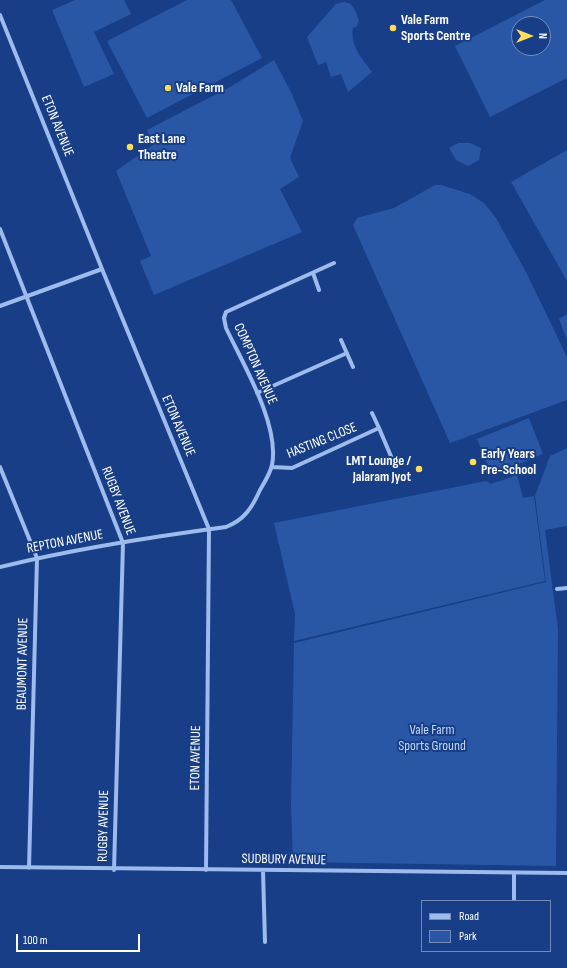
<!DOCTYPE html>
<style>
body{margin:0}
#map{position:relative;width:567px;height:968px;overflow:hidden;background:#173e86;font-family:"Sofia Sans Condensed",sans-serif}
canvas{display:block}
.legend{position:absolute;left:421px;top:900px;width:130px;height:52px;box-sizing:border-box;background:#173e86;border:1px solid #748bb6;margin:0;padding:5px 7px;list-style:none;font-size:12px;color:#fff}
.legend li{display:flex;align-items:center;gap:8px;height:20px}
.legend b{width:20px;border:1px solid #748bb6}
.north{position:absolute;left:511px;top:16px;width:40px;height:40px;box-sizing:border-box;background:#173e86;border:1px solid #748bb6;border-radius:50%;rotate:90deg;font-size:11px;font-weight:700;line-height:16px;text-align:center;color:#fff}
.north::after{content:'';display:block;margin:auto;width:14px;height:18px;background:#ffdd59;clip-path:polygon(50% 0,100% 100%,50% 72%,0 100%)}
.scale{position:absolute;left:16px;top:934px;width:124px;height:18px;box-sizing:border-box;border:2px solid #fff;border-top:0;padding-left:5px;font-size:12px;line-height:14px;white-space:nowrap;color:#fff;-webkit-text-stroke:3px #173e86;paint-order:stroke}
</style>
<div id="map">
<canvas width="567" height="968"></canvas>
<ul class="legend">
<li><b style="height:5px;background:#9dbbed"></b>Road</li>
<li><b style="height:11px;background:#2a57a5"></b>Park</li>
</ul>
<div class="north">N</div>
<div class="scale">100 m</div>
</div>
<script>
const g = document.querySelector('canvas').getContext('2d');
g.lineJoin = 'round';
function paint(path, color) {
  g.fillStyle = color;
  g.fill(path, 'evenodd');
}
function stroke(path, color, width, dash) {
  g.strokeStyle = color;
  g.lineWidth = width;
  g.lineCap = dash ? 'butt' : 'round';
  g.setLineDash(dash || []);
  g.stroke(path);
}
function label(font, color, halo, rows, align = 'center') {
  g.font = font + ' "Sofia Sans Condensed",sans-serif';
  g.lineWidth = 4;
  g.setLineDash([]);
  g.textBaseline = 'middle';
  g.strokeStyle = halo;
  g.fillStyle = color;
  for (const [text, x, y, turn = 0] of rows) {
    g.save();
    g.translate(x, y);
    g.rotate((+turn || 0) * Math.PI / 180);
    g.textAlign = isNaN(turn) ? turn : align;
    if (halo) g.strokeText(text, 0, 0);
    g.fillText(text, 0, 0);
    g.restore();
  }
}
paint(new Path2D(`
 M75 0H124L131 14 94 32 114 74 84 87 52 10Z
 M187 0H231L262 58 147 118 107 41Z
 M545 0H567V78L490 117 455 46ZM519 24H543V48H519Z
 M343 2C354 2 355 11 359 20L357 26 353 28C350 47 362 58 372 72L348 92 341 74 331 77 326 62 318 65 307 37 336 4Z
 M274 60 291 92 303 121 290 158 299 177 280 189 302 232 154 295 140 261 151 256 116 171 153 145 147 130 230 87Z
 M458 143H470L481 148 479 160 468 166 456 160 449 148Z
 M567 150V281L511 182Z
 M435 185H441L470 194 484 203 496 218 526 272 567 357V400L450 443 353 225 357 218 394 208Z
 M567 314V340L559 319Z
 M529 418 543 454 492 475 477 439Z
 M567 448V526L545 530 558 629 556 866 293 862 291 804 294 643 546 582 535 496 550 456Z
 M517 475 523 498 534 496 545 581 294 641 295 614 274 523 486 481 491 484Z`), '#2a57a5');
stroke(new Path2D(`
 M0 15 102 269 209 529 206 870
 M0 229 123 543 114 870
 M313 273 319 290
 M0 306 102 269
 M341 340 353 367
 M257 393 347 353
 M372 413 379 428
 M0 467 37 558 29 868
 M272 467 292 468 379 428 393 461
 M0 567C74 549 150 537 226 527 244 520 252 508 260 490 264 483 270 474 272 465 280 425 243 364 226 328L224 318 226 312 334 263
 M557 589 567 588
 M0 867 567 873
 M263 871 265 942
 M514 901V873`), '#9dbbed', 4);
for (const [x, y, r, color] of [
 [393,28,4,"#ffdd59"],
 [168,88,4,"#ffdd59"],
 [130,147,4,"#ffdd59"],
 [473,462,4,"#ffdd59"],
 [419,469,4,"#ffdd59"]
]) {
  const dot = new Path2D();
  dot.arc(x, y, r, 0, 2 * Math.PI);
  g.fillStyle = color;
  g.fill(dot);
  stroke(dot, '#173e86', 1.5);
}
label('bold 14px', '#fff', '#173e86', [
 ["Vale Farm",401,20],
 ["Sports Centre",401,36],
 ["Vale Farm",176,88],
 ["East Lane",138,139],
 ["Theatre",138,155],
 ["Early Years",481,454],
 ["Pre-School",481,470],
 ["LMT Lounge /",411,461,"right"],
 ["Jalaram Jyot",411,477,"right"]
], 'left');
label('14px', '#fff', '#173e86', [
 ["ETON AVENUE",57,126,68],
 ["COMPTON AVENUE",255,364,66],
 ["ETON AVENUE",178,426,67],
 ["HASTING CLOSE",322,441,-22],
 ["RUGBY AVENUE",118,501,69],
 ["REPTON AVENUE",65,542,-11],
 ["BEAUMONT AVENUE",23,664,-89],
 ["ETON AVENUE",196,758,-89],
 ["RUGBY AVENUE",104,826,-89],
 ["SUDBURY AVENUE",284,860,1]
]);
label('14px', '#c2d7fa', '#173e86', [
 ["Vale Farm",432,730],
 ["Sports Ground",432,746]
]);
</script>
